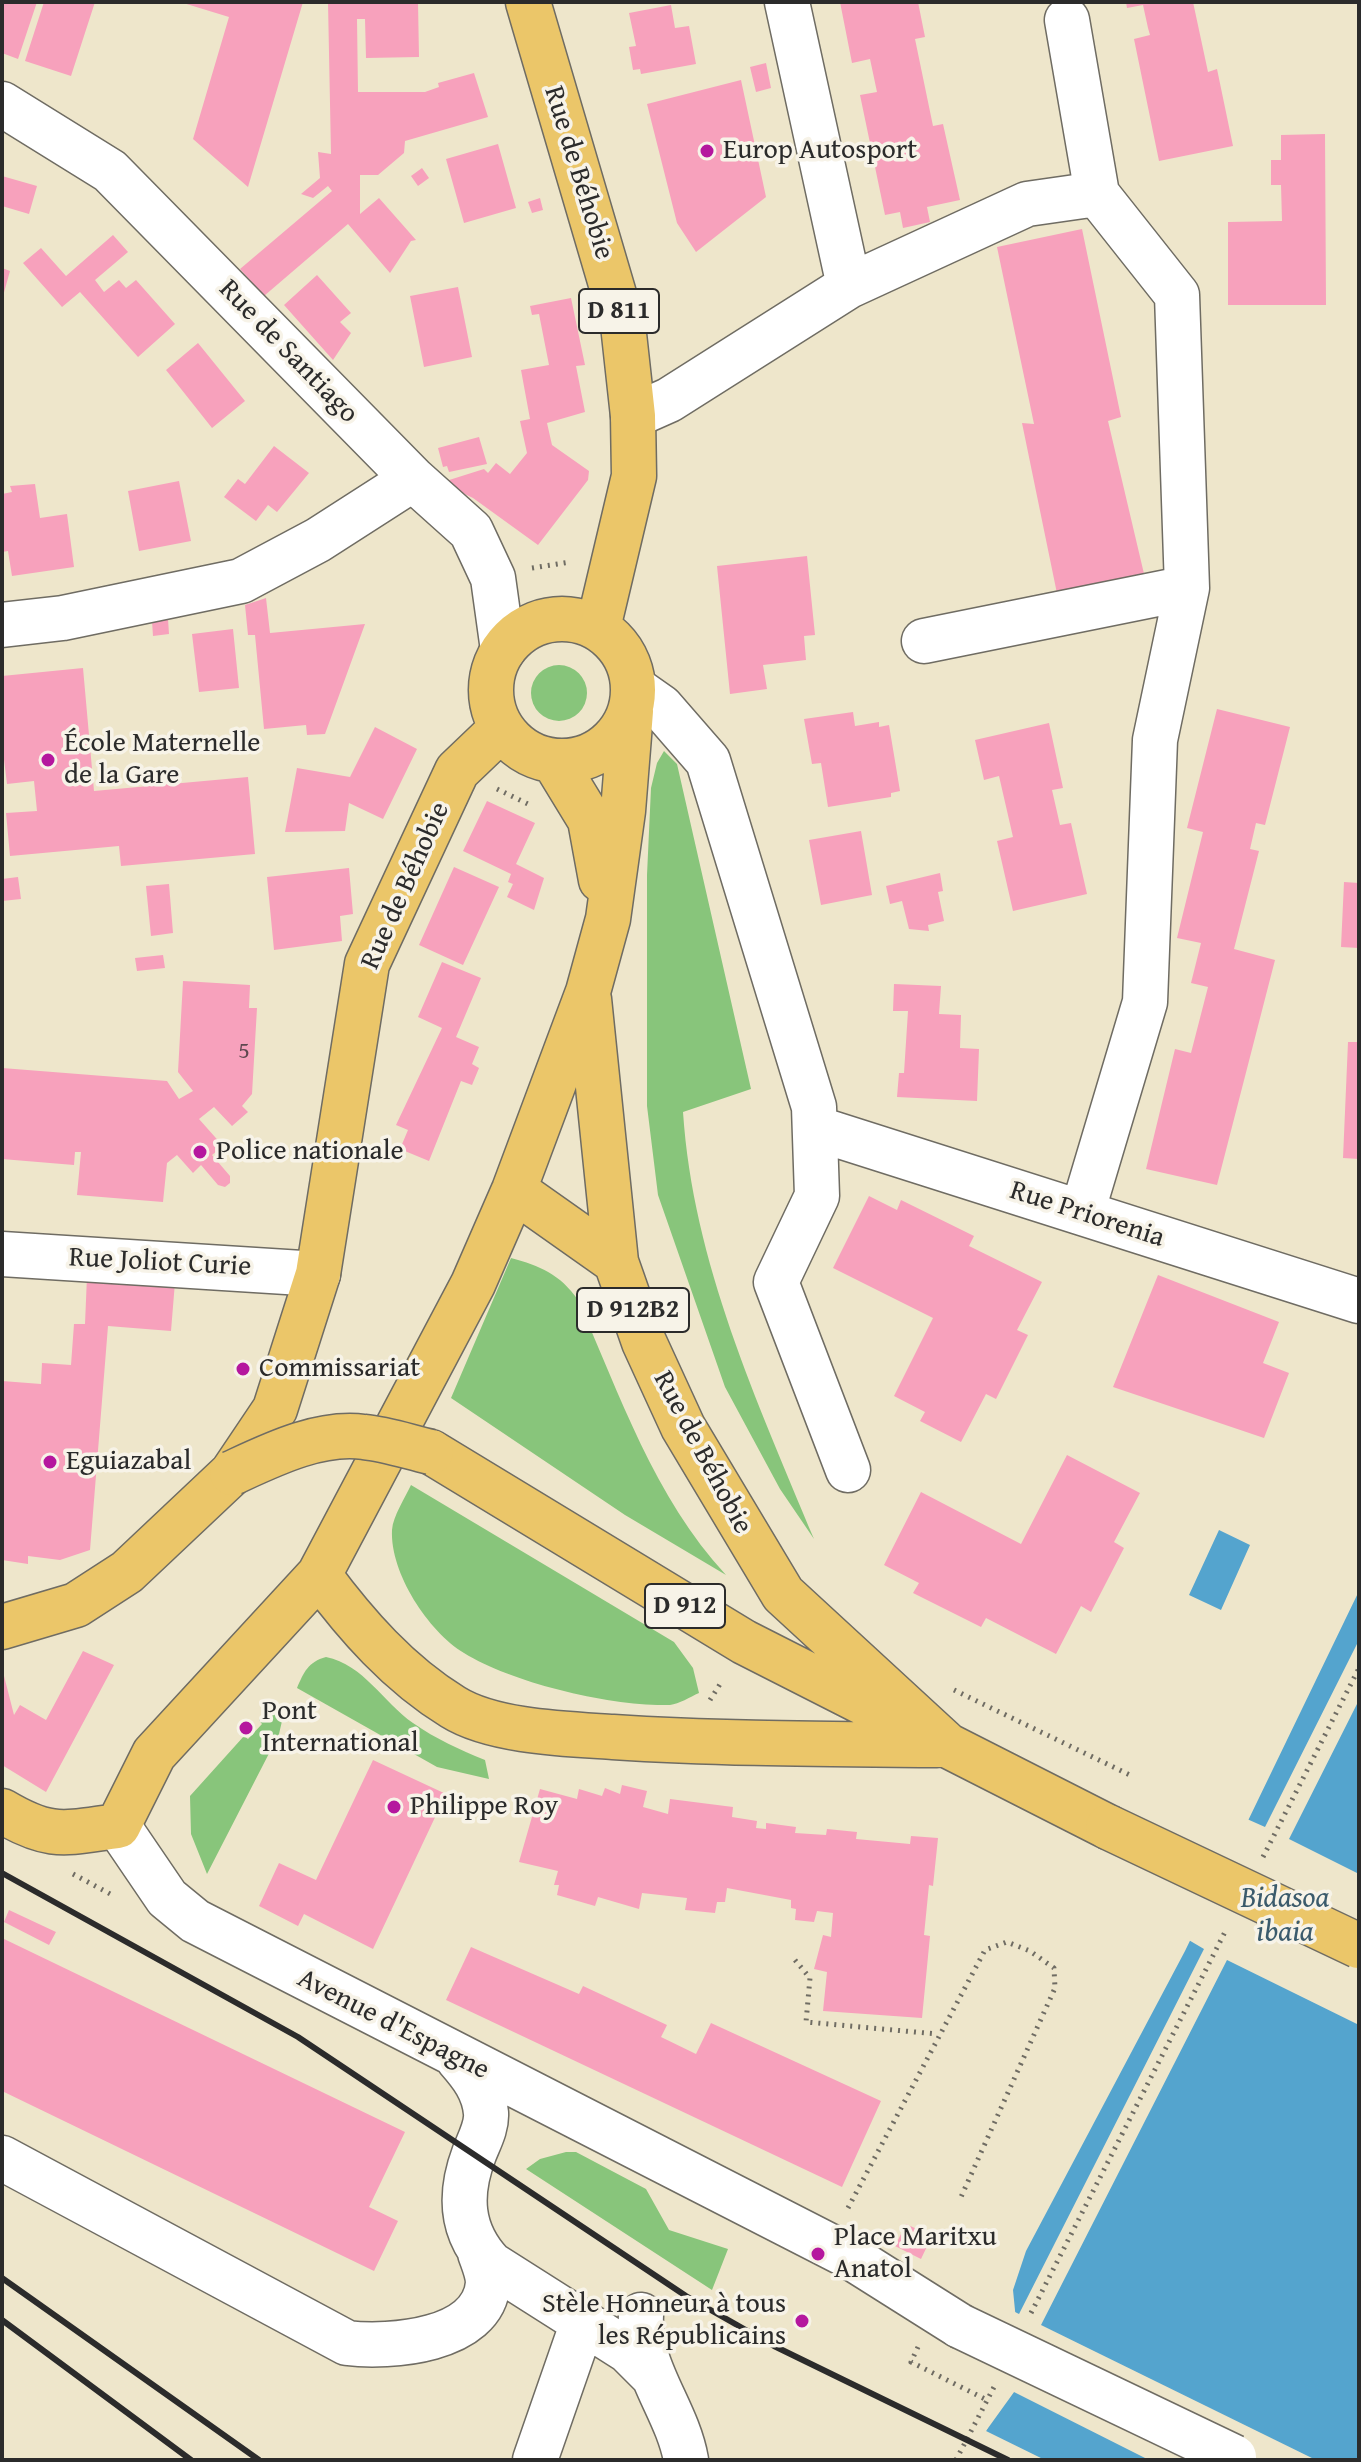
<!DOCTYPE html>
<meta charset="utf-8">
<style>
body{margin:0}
#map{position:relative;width:1361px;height:2462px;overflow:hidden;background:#eee6cb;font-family:"Gentium Book Plus",serif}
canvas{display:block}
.frame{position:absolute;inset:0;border:4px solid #2b2b2b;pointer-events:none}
</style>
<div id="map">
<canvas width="1361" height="2462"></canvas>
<div class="frame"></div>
</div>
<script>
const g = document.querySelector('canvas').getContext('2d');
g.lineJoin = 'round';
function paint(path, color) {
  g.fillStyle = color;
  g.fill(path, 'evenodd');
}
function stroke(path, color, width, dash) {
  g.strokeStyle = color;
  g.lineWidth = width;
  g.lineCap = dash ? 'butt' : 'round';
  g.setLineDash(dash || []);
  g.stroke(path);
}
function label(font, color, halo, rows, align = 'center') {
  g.font = font + ' "Gentium Book Plus",serif';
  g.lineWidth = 7;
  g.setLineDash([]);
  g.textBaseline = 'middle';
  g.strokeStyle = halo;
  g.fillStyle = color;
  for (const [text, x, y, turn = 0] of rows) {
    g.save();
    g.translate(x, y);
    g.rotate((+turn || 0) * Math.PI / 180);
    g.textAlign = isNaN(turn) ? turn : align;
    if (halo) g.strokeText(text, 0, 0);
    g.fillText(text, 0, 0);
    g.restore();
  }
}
paint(new Path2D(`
 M531 693a28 28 0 1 1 56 0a28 28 0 1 1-56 0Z
 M664 751 677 764 751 1089 683 1112C693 1263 757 1401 814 1539L780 1489 725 1387 658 1195 647 1106V875L651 788 657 763Z
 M511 1258C540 1266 560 1274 578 1300 620 1395 654 1497 726 1575L625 1515 451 1398Z
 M411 1485 674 1642 693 1668 699 1693C690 1697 679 1704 670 1705 613 1707 512 1683 464 1653 428 1631 390 1573 392 1530 393 1516 405 1498 411 1485Z
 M326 1657C364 1665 383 1702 413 1723 436 1739 460 1750 485 1760L489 1779 437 1767 297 1688C304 1672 308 1662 326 1657Z
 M265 1712H274L282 1721 279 1734 207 1874 191 1834 190 1796 244 1736 248 1739 262 1724 259 1720Z
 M566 2152H576L646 2189 669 2230 728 2249 712 2290 526 2169 540 2159Z`), '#88c57b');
paint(new Path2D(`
 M1219 1530 1250 1545 1221 1610 1189 1595Z
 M1359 1591V2460H965L1022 2381 1013 2290 1026 2251 1185 1951Z`), '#54a4ce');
paint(new Path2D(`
 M1359 1640V1700L1289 1839 1359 1874V2025L1227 1960 1041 2325 1316 2460H1149L1010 2390 1018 2380 1011 2310 1019 2314 1204 1949 1187 1939 1247 1819 1265 1827Z
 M998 2408 986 2431 1045 2460H961Z`), '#eee6cb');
paint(new Path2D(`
 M2 2H37L18 59 2 53Z
 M44 2H95L71 76 25 61Z
 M180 2H303L248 187 193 139 229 17Z
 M328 2H418L419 57 366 58 365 19H357L358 92H425L439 87 438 83 474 73 488 117 405 141 404 153 378 175H360V214L379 198 416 240 411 241 390 273 348 224 264 296 240 269 332 191 328 186 313 198 301 194 320 178 318 152 331 154Z
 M840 2H918L925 37 915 39 933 126 943 124 960 200 927 207 930 222 903 228 900 212 885 215 860 95 877 92 870 59 852 63Z
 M1126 2H1193L1208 72 1217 69 1233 146 1159 161 1134 39 1150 35 1148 28 1143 5 1127 8Z
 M671 5 675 28 689 26 696 64 641 74 640 69 633 70 629 47 636 46 629 13Z
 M766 63 771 88 756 92 750 67Z
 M741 80 766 197 696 252 677 223 647 104Z
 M1325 134 1326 305H1228V222L1282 221 1281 185H1271V160H1281V135Z
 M498 144 516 208 464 223 446 159Z
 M422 168 429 178 418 186 411 176Z
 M2 176 37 186 29 214 2 206Z
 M540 198 543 210 532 213 528 202Z
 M1082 229 1121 417 1108 421 1149 595 1061 613 1022 423 1034 424 997 247Z
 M113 235 128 252 95 280 104 292 119 280 126 288 136 280 175 324 138 357 80 292 62 307 23 263 41 248 66 276Z
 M2 268 10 271 3 296H2Z
 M317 275 351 313 340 322 351 333 333 360 284 305Z
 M458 287 472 357 424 367 410 296Z
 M571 298 585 365 576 366 585 412 547 423 552 445 589 471 588 480 538 545 473 498 448 486 446 481 484 469 488 473 496 463 510 474 527 453 520 421 530 419 521 370 549 365 539 314 532 315 530 306Z
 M198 343 245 401 212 428 166 370Z
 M479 437 487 464 449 472 447 466 443 467 438 448Z
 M274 446 309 473 277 512 268 505 256 521 224 497 238 479 245 484Z
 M179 481 191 541 139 551 128 491Z
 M35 484 40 518 67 514 74 567 12 576 8 551 2 552V494L12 492 10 486Z
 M807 556 815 635 804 636 806 660 763 665 767 689 730 694 717 566Z
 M266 598 270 633 365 624 325 734 307 735 306 725 264 729 255 635H248L245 605Z
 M168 619 169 634 153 636 152 621Z
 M233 629 239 688 199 692 192 634Z
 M83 668 94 791 248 777 255 854 121 866 119 846 10 856 6 813 37 811 34 781 7 784 2 743V676Z
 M1217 709 1290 727 1265 825 1256 823 1250 849 1259 851 1234 949 1275 960 1217 1185 1146 1169 1175 1049 1191 1053 1208 987 1191 983 1201 943 1177 938 1203 832 1187 828Z
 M853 712 855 726 879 722V727L889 725 900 791 891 793V797L828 807 821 763 812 764 804 719Z
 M1049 723 1063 788 1052 790 1060 825 1071 823 1087 894 1013 911 997 841 1013 837 999 776 984 780 975 740Z
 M375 727 417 749 383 819 349 803 345 831 285 832 297 768 350 777Z
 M487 801 535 823 516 864 544 878 534 910 507 897 513 884 508 882 511 874 463 851Z
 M861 831 872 895 821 905 809 840Z
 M454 867 499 887 463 965 419 945Z
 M349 868 353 914 340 916 342 941 274 950 267 877Z
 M940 873 943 891 938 892 944 921 928 925 929 931 909 929 902 901 890 904 886 886Z
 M18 877 21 899 2 901V879Z
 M1344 882 1359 883V948L1341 947Z
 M169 884 173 933 151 936 146 886Z
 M163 955 165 968 137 971 135 958Z
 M442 962 481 978 456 1037 479 1047 472 1064 479 1068 472 1085 461 1081 429 1161 400 1149 408 1130 396 1125 442 1028 418 1017Z
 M183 981 250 985 249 1008H257L252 1094 242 1106 248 1112 232 1126 214 1107 199 1119 223 1146 212 1155 230 1176V1183L225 1187 218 1185 201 1165 193 1173 177 1155 167 1163 163 1202 77 1195 81 1152H75L74 1165 2 1159V1068L167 1081 179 1099 193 1091 178 1072Z
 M894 984 941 986 939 1014 961 1015 960 1048 979 1049 977 1101 897 1097 899 1073H904L908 1011H893Z
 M1348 1042H1359V1159L1343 1158Z
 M869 1196 897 1210 901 1200 974 1236 969 1246 1042 1282 1017 1330 1028 1335 996 1399 986 1394 961 1442 920 1421 925 1412 894 1396 933 1318 833 1268Z
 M1158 1275 1279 1322 1263 1363 1289 1373 1264 1438 1113 1387Z
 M87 1276 175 1282 171 1331 108 1326 90 1550 60 1560 28 1556V1564L2 1560V1381L41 1384 42 1363 71 1365 74 1324H85Z
 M1067 1455 1140 1493 1114 1542 1124 1548 1091 1612 1081 1606 1056 1654 986 1618 981 1627 913 1593 919 1583 884 1565 921 1492 1021 1544Z
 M83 1651 114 1665 46 1792 2 1765V1668L14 1715 20 1705 46 1720Z
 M373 1760 446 1794 373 1949 304 1914 298 1926 259 1906 279 1863 316 1880Z
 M622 1785 647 1791 643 1807 668 1814 670 1799 733 1807 732 1817 757 1821 756 1828 766 1829V1823L796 1827 795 1833 826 1835 827 1829 857 1832 856 1839 910 1844 911 1836 938 1838 933 1886 929 1885 924 1935 930 1936 922 2018 823 2011 827 1972 814 1969 823 1935 831 1937 833 1913 817 1911 814 1922 795 1920 796 1909 791 1908V1900L727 1888 725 1902H717L715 1913 685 1910 687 1898 642 1893 639 1909 598 1897 595 1906 557 1895 559 1885H554L558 1871 519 1862 540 1789 577 1799 579 1789 602 1796 605 1788 620 1794Z
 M9 1910 56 1932 49 1945 4 1922Z
 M2 1938 405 2132 369 2207 398 2221 374 2271 2 2091Z
 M471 1947 579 1994 583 1986 667 2025 661 2037 696 2054 711 2023 881 2101 842 2187 446 2000Z
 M906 2224 932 2236 921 2259 895 2246Z`), '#f7a1bc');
const minor = new Path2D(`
 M787 2 849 286
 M1067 20 1097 194
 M2 104 110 171 413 479 471 531 493 578 503 650
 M633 416 669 400 849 286 1027 204 1097 194 1177 295 1187 588 1155 740 1145 1002 1082 1213
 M2 625 63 618 241 581 318 540 413 479
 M924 641 1187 588
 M634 688 661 707 708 761 814 1107 817 1196 776 1282 848 1470
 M815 1128 1359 1301
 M2 1254 318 1274
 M118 1826 167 1898 195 1921 849 2256 960 2326
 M458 2059C472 2075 484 2090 486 2113 487 2127 479 2141 474 2154 459 2194 460 2231 491 2264L628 2351 653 2376
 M2 2158 347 2343C389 2348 484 2342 488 2283 488 2273 483 2262 480 2253
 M641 2315C638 2369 677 2409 686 2460
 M535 2460 583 2322`);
const major = new Path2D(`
 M528 2 623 325 633 416 634 476 598 628
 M491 690a71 71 0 1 1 142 0a71 71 0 1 1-142 0Z
 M554 761 590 820 601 880
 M589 999 616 1262 644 1342 683 1427 783 1594 947 1745
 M514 1190 616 1262
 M431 1452 744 1642 1108 1827
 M319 1575C356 1625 399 1674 453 1707 493 1732 567 1734 613 1737 721 1744 829 1744 937 1745
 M2 1627 76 1605 127 1572 232 1473 275 1409 318 1274 367 964 457 771 502 728
 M2 1811C51 1840 64 1833 118 1826L154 1754 319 1575 473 1284 514 1190 588 992 608 919 623 811 631 711`);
stroke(minor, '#6f6c63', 47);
stroke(major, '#6f6c63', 47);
stroke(new Path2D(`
 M532 568 570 562
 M497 789 532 806
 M954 1690 1132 1776
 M710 1700 722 1681
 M1263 1857 1359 1668
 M73 1874 114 1896
 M795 1960 810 1978 806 2022 937 2034
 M848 2208 985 1950 1007 1942 1030 1951 1054 1968 1055 1988 961 2197
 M1031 2313 1226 1930
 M918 2347 911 2362 987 2400
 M956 2460 994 2387`), '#6f6c63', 5, [2, 6]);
stroke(minor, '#fff', 44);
stroke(major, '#ebc669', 44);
stroke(new Path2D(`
 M2 1873 298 2037 686 2296 774 2346 1008 2460
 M2 2278 259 2460
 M2 2320 191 2460`), '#2b2b2b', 6);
const minorBridge = new Path2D(`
 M960 2326 1234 2457`);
const majorBridge = new Path2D(`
 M232 1473C271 1455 319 1431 364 1437 386 1439 409 1447 431 1452
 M1108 1827 1359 1946`);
stroke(minorBridge, '#6f6c63', 47, []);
stroke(majorBridge, '#6f6c63', 47, []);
stroke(minorBridge, '#fff', 44);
stroke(majorBridge, '#ebc669', 44);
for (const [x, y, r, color] of [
 [707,151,8,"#b5179e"],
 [48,760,8,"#b5179e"],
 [200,1152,8,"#b5179e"],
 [243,1369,8,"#b5179e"],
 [50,1462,8,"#b5179e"],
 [246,1728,8,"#b5179e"],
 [394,1807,8,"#b5179e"],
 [818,2254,8,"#b5179e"],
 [802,2321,8,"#b5179e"]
]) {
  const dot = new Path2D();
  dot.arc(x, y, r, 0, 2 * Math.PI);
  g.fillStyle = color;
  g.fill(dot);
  stroke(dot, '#f7f3e8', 3);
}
label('24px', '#5e484f', null, [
 ["5",244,1052]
]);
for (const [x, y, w] of [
 [619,311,80],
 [633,1310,112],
 [685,1606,80]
]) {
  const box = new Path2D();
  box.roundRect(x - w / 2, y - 22, w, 44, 6);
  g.fillStyle = '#f7f3e8';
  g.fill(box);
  stroke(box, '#2b2b2b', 2);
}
label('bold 26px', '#2b2b2b', null, [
 ["D 811",619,311],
 ["D 912B2",633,1310],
 ["D 912",685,1606]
]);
label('28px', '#2b2b2b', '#f7f3e8', [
 ["Europ Autosport",723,151],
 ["École Maternelle",64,744],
 ["de la Gare",64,776],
 ["Police nationale",216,1152],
 ["Commissariat",259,1369],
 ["Eguiazabal",66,1462],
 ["Pont",262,1712],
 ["International",262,1744],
 ["Philippe Roy",410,1807],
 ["Place Maritxu",834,2238],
 ["Anatol",834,2270],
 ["Stèle Honneur à tous",786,2305,"right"],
 ["les Républicains",786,2337,"right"]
], 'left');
label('28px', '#2b2b2b', '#f7f3e8', [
 ["Rue de Béhobie",578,173,73],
 ["Rue de Santiago",288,352,46],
 ["Rue de Béhobie",406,886,-66],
 ["Rue Priorenia",1087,1215,18],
 ["Rue Joliot Curie",160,1263,3],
 ["Rue de Béhobie",702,1453,62],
 ["Avenue d'Espagne",393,2025,27]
]);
label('italic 30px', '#3b5b6c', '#f7f3e8', [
 ["Bidasoa",1285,1899],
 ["ibaia",1285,1933]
]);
</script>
